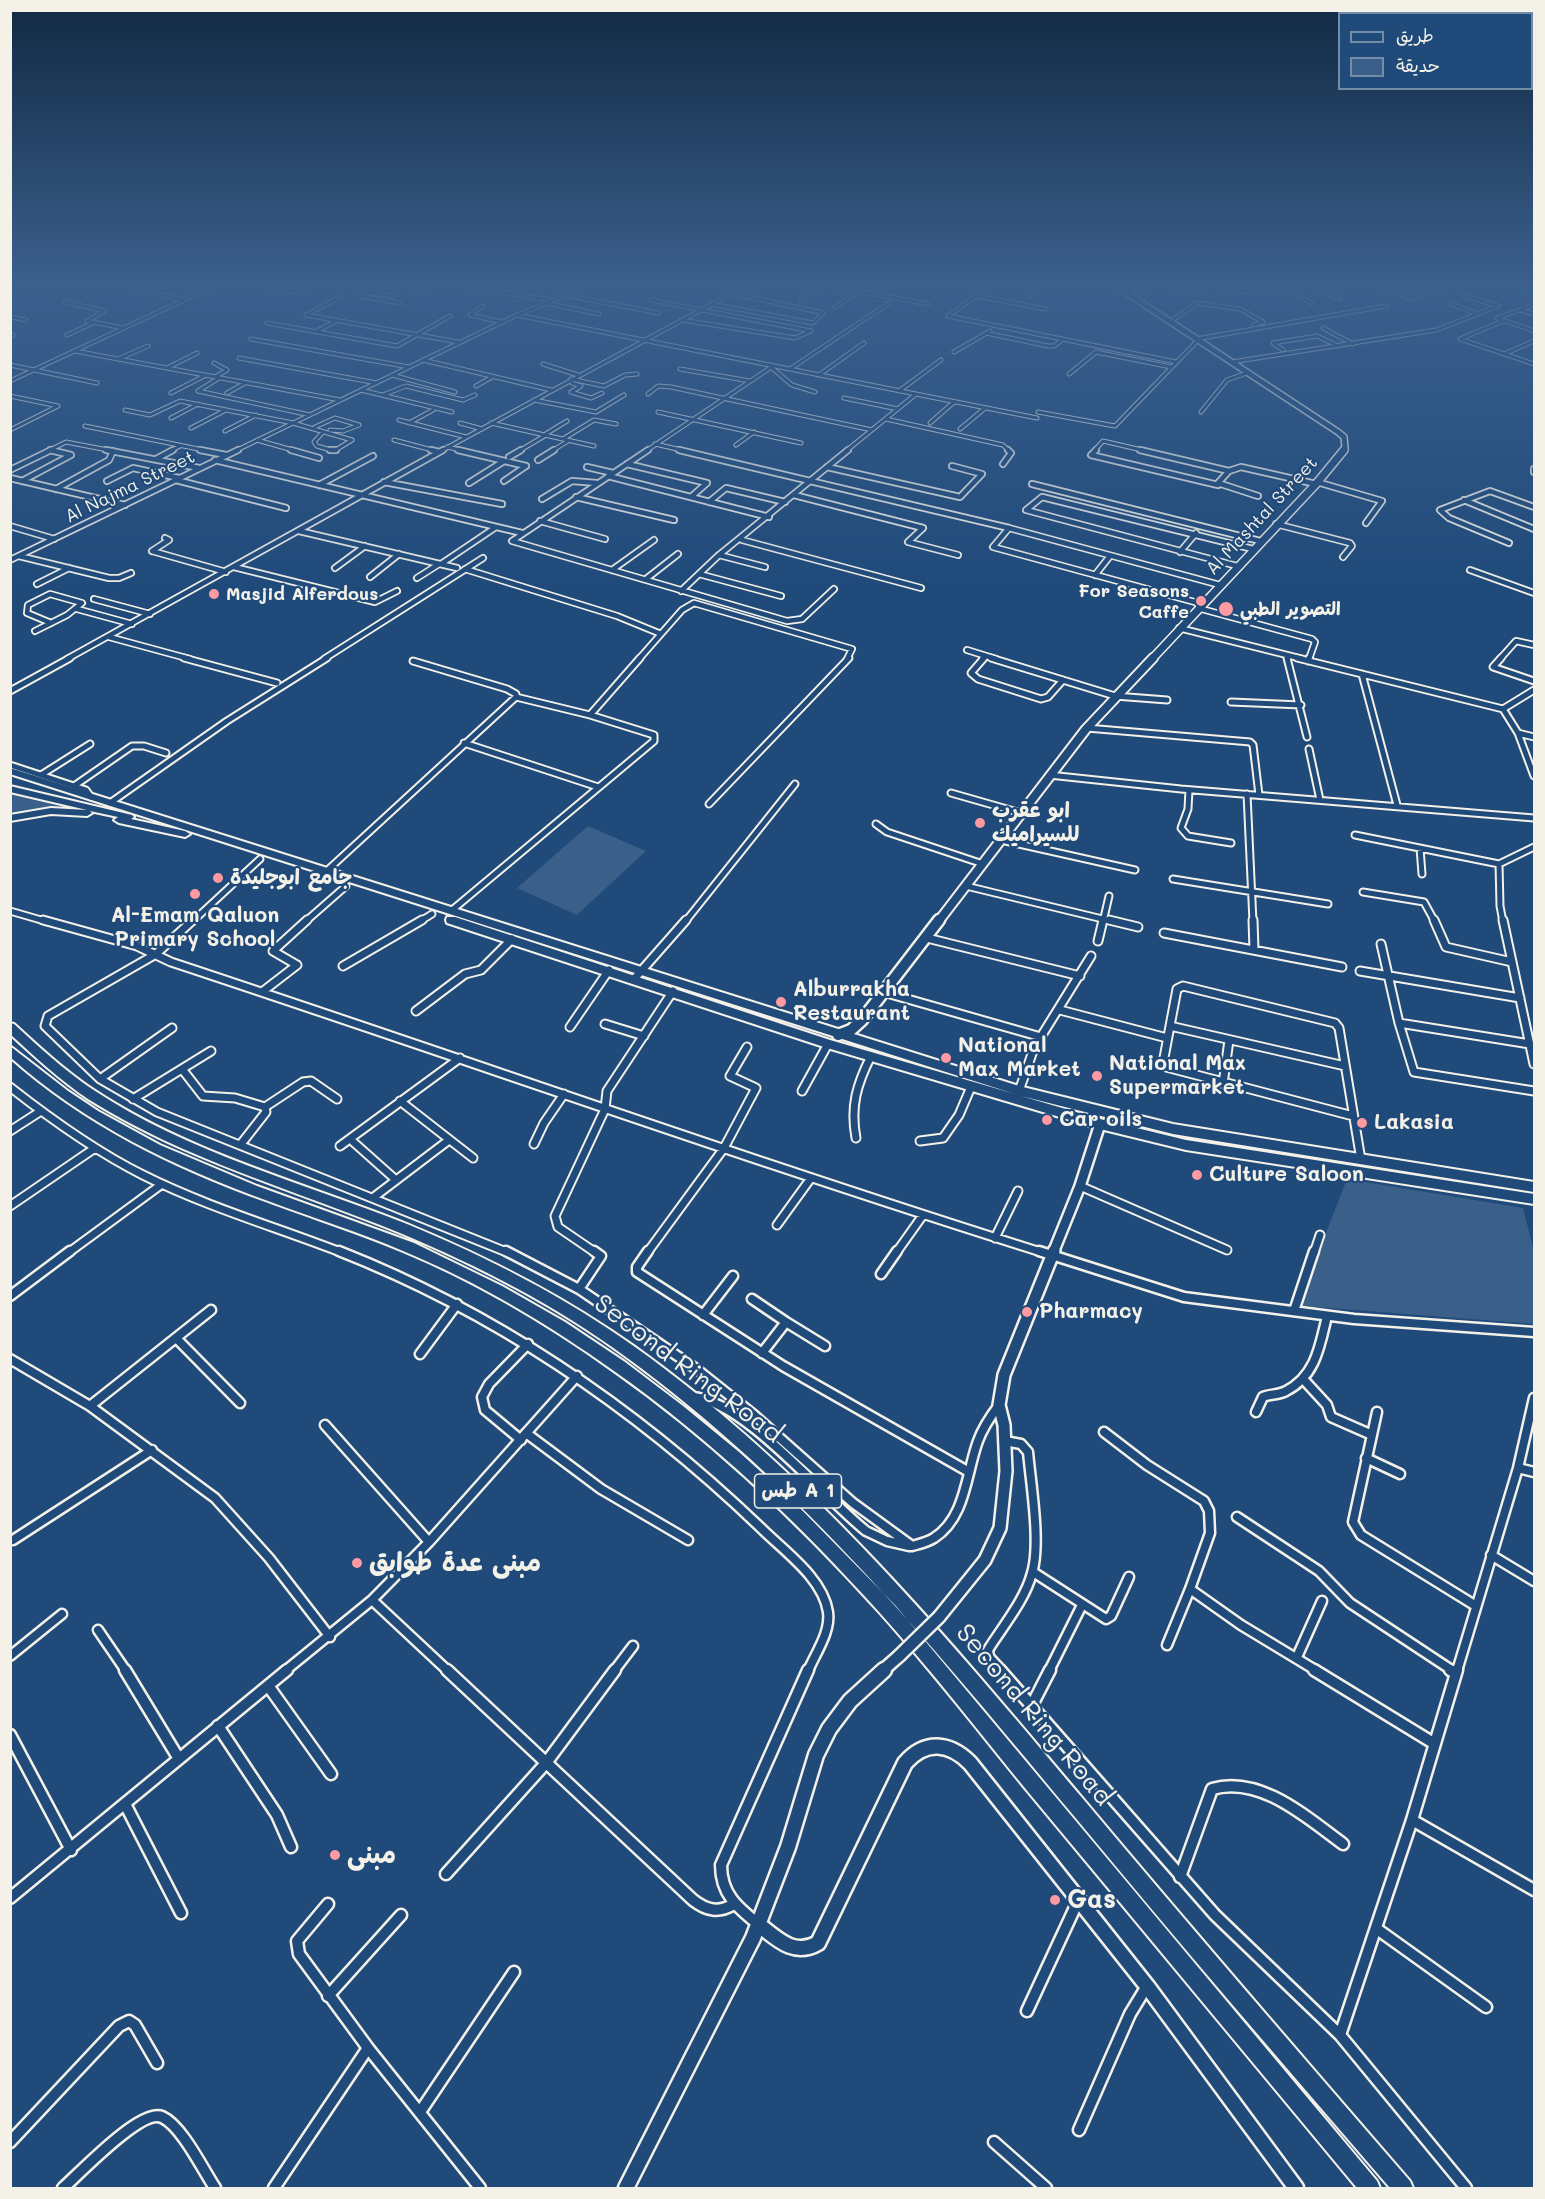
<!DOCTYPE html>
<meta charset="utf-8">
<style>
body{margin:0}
#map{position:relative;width:1545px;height:2199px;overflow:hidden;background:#1f4a7a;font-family:Mali,"Playpen Sans Arabic",sans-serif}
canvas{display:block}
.frame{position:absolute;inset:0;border:12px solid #f4f1e8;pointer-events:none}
.legend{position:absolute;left:1338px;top:12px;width:195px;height:78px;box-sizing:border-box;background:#1f4a7a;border:2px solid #748da6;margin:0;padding:8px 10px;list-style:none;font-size:18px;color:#f4f1e8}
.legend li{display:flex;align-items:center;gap:12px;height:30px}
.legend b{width:30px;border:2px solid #748da6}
</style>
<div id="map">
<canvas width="1545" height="2199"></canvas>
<div class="frame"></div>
<ul class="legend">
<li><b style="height:8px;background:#1f4a7a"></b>طريق</li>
<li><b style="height:16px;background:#3a5f88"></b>حديقة</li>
</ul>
</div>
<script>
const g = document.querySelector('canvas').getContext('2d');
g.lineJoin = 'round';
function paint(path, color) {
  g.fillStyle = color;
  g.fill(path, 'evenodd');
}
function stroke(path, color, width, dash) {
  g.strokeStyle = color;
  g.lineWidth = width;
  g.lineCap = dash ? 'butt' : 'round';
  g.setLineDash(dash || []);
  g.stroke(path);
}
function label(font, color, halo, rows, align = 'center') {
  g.font = font + ' Mali,"Playpen Sans Arabic",sans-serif';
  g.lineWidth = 4.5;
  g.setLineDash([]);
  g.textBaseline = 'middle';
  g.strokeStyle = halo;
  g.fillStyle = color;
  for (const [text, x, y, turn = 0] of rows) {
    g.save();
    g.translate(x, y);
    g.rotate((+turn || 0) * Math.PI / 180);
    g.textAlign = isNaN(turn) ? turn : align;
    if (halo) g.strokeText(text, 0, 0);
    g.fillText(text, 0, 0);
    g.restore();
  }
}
paint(new Path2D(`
 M11 793 92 812 47 809 11 816Z
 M588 826 646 851 577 915 517 888Z
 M1347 1179 1523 1208 1534 1252V1324L1304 1306 1300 1299Z`), '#3a5f88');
const minorFar5 = new Path2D(`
 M187 286 207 289
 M260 286 305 293
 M378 286 360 296 400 303
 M405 286 423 289
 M462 286 550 300
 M830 286 928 304
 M1170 286 1201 294
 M1216 286 1245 291 1280 286
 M1278 286 1312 303
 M1314 286 1339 299
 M1373 286 1410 298 1444 288
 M1405 286 1426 293
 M131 288 184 300
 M1520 288 1525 286
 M366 292 393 296
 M1126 293 1155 286
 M565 295 659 313
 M977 296 1045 309
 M1028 297 1042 286
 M69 300 65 302 104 311 87 321 124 328
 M650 300 811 331
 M801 300 823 286
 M546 303 599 314
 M711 304 813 323 823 313 731 293
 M1451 304 1478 314
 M1534 305 1497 318 1534 331
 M483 306 470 315 502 322
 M835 307 860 291
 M1520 310 1534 314
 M306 315 458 342
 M306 315 340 297
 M517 315 1037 418
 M948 316 1176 362
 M948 316 990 286
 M10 317 26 320
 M682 320 795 338 811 331
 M1503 321 1460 339 1534 364
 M1170 322 1197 303 1240 309 1263 322 1254 325
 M267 323 397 346 450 316
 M1323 328 1353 344
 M315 332 336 321
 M986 333 1048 346H1054L1062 340
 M67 335 95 322
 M10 336 13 335
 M251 339 409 367
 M1196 339 1386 306
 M1283 350 1273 343 1317 336 1338 346
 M75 351 340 400
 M954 352 990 331
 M1504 354 1534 341
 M239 358 377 383
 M118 359 148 346
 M423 360 551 390
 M1232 362 1436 330 1498 306 1462 295
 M214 363 227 370 215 377
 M543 364 578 375
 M10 365 97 383
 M771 367 792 385 815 392
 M167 368 197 353
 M680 369 750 381
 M790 369 889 303
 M1069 374 1096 352 1171 367
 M392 375 455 392
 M819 375 864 343
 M571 379 604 386 625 375 637 374
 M10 381 214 286
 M572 383 581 386 571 392 591 398 602 393
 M476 386 492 377
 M361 390 452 412
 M198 391 310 415
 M198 391 219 378
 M899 391 941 360
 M171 393 206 375
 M227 393 245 383
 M648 394 658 386 671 387 872 430
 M383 395 406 386 463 400 475 395
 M10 396 58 406 10 430
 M844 398 898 409
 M534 400 596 412 624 395
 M125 410 150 415 180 401 293 423 352 440
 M658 412 801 443
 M1038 412 1115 426 1198 340
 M1201 412 1227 380 1247 373
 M171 418 198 404
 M886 419 1003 445 1009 451
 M399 420 466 437
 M409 423 433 410
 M460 423 482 429
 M491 423 594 446
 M930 423 954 402
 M85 426 208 451
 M315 427 335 418 359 425 343 431 330 430
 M191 428 226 410
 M960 429 985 408
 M225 431 256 415
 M323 432 314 442 317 446 334 451 352 440
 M544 435 567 421
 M563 439 594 420 616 424
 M257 440 296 451
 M394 440 436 451
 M655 444 686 451
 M736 445 754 432
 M447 447 465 451
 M50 450 55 451
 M48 451 66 442 113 451
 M170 451 180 446
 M235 451 517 315 588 286
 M441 451 745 286
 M519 451 546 435
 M552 451 568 441
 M646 451 773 366
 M846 451 916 394
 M1094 451 1103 441 1146 451`);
const minorFar4 = new Path2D(`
 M106 450 199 468
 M200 450 226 455
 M291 450 319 458
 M330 450H336
 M431 450 439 452
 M458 450 526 466
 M648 450 512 541 787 621 802 619 834 589
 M679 450 1009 528 1220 585
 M1096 450 1091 455 1218 485
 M1140 450 1229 471
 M509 457 521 450
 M156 459 173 450
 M215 460 522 533
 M538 460 554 450
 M627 464 707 483 691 497
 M1003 464 1011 453 1008 450
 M587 467 613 473
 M827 467 960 497 982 474 952 466
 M1534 469V472
 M10 470 51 450
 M608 476 769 517
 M10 478 125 505
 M176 480 286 508
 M22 481 71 455 50 450
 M107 481 133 468 179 478
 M504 481 526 466
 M384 482 502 504
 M1317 482 1382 501 1366 523
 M469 483 504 461
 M1032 484 1260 541
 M319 485 373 456
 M56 489 109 460 113 451
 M794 495 923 528
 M1258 496 1218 483 1229 471 1241 467 1316 484
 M576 497 674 520
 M542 499 572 481 597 483
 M1464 500 1534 529
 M709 502 726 488 785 502
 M540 521 605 539
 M1276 524 1350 543 1352 546 1343 557
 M10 526 54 539
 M923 528 908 542 958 555
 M1009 528 993 547 1202 604
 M299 531 457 568
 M742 540 921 588
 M1509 543 1449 518 1440 510 1490 491 1534 507
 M152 551 226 572
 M152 551 169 540 165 538
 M1180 552 1196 533
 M719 555 765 567
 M19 556 109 578H119L131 573
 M10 560 238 450
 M441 564 496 527
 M1237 566 1026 510 1042 497 1253 549
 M234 567 375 602 397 591
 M335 568 365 546
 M465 569 617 616 661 634
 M612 570 654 540
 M1470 570 1534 593
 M699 574 781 596
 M1095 575 1110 556
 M370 577 399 554
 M417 578 439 564
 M646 579 678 554
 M37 584 69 568
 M681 591 719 555 848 450
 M94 599 150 614
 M1198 608 1312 639 1315 642 1309 659
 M77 609 132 624
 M1179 628 1303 659
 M35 631 67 615 82 603 50 594 28 605 27 613 51 623
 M109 637 190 659
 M967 650 996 659
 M1287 656 1288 659
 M67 659 443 450
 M324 659 483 558
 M639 659 682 610 694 603 852 649 847 659
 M982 659 985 656
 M1500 659 1516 641 1534 645`);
const minorFar3 = new Path2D(`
 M184 658 277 683
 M984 658 971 673 978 679 1041 699 1048 697 1063 680
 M991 658 1115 696 1167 700
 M1287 658 1307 737
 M1297 658 1503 709 1518 733 1534 776
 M1501 658 1493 667 1534 681
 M413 661 507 689 516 694V697
 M1308 661 1309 658
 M1362 674 1397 805
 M10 691 70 658
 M1231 702 1301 705
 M1503 709 1534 690
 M590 715 640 658
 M1087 728 1250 742 1253 745 1259 795
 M1518 733 1534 737
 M464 743 598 787
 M1309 749 1320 800
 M10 765 86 790 91 797
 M41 775 90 744
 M1049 775 1181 789 1534 818
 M74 786 132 746H144L166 753
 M1189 790 1188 809 1181 828 1188 836 1231 843
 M951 793 1021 813
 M1247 794 1253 922
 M110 803 227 721 327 658
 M709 804 849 658
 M876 824 887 832 983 864
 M1355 835 1499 864 1534 847
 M1001 840 1135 870
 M1420 848 1422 874
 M1499 864 1500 906 1503 922
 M319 878 516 697 590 715 654 735V741L451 911
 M1173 879 1328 904
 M966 886 1115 922
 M1363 892 1424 902 1435 922
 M10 911 48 922
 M192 922 260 859
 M305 922 346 886
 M419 922 432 914
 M685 922 795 784
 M1103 922 1109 896`);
const minorFar2 = new Path2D(`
 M43 920 137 946 171 962C462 1058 751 1161 1044 1253
 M193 920 156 954 48 1016 45 1026 100 1079 157 1112 509 1253
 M1109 920 1138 927
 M1253 920 1254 950
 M1434 920 1446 947 1512 962
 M1503 920 1534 1064
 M1164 933 1342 967
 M927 938 1080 976
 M1098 941 1103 920
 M1381 944 1399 1023 1414 1072 1534 1091
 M343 966 422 920
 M1360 971 1520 998
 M635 978 686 920
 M262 992 297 965 273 951 307 920
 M883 992 1041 1037
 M1060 1010 1167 1038
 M416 1011 465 974 481 970 512 939
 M1399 1023 1530 1044
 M605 1024 644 1036
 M1170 1026 1345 1066
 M570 1027 609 970
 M182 1069 203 1096 235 1098 265 1107 266 1112 241 1144
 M100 1079 172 1028
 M1223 1084 1229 1040
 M10 1087C52 1120 95 1151 143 1175 207 1207 276 1227 343 1253
 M802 1091 828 1044
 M1019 1091 1034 1048 1091 956
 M133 1099 211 1051
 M400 1101 473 1158
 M265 1107 303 1082 311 1081 337 1099
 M1353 1116 1166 1067 1163 1063 1177 989 1183 986 1335 1023 1339 1028 1361 1160
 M10 1131 41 1111
 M856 1138C850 1106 857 1084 871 1056
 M350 1139 396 1180
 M920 1141 943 1138 959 1115 971 1087
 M534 1144 544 1123 564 1094
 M340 1146 460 1058
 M1080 1186 1227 1250
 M374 1197 449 1140
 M10 1206 95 1148
 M777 1225 811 1178
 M995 1238 1018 1191
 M68 1253 162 1184
 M596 1253 558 1227 555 1216 605 1109 607 1091 673 991
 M647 1253 724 1148 756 1088 730 1076 747 1047
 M896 1253 923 1215
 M1314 1253 1320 1235`);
const minorFar1 = new Path2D(`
 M339 1251C499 1314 638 1410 761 1528 784 1551 823 1578 828 1612 831 1632 815 1654 808 1671
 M506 1251 579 1289 695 1368 754 1415 853 1503 912 1546C919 1544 928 1542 934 1538 966 1518 966 1473 978 1441 983 1427 990 1417 999 1405
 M648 1251 637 1267V1272L783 1366 969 1472
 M1039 1251 1184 1297 1354 1319 1534 1332
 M881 1274 897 1251
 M579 1289 601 1256 594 1251
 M10 1296 70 1251
 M752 1299 786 1322 762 1353
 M1294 1311 1314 1251
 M703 1315 733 1276
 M786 1322 825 1346
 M176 1338 240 1403
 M420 1354 457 1304
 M10 1359 90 1406 215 1498 269 1558 330 1637
 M1304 1380 1327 1405 1331 1417 1372 1435
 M692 1397C744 1400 823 1497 866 1531L887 1541 909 1546
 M90 1406 211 1310
 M1256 1412 1263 1397C1270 1394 1279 1395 1286 1391 1316 1376 1320 1345 1327 1316
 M1377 1412 1353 1522 1361 1535 1476 1606
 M325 1425 429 1542
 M1104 1432 1147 1465 1204 1501 1209 1511 1210 1533 1190 1589
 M526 1433 601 1489 688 1540
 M521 1440 485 1410 482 1397 489 1384 528 1344
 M1366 1458 1400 1474
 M1518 1468 1534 1472
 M1237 1517 1319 1571 1350 1603 1453 1671
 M13 1540 152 1450
 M1491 1555 1534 1581
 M1033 1572 1106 1619 1111 1616 1129 1577
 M372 1600 448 1671
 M98 1630 126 1671
 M1167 1645 1190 1589 1241 1625 1317 1671
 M10 1656 62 1614
 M1297 1657 1322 1601
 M285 1671 372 1600 429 1542 577 1376
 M614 1671 633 1646
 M1002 1671 989 1657 988 1650C1003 1626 1025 1600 1032 1573 1041 1543 1031 1485 1028 1452L1021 1444 1005 1441
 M1049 1671 1082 1605
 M1457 1671 1518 1468 1534 1398`);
const minor = new Path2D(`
 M125 1670 179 1759
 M447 1670 693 1900C707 1911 719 1913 734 1904
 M1000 1670 1215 1915 1340 2035 1466 2188
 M1314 1670 1435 1744
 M1450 1670 1455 1673
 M269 1687 331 1774
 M1032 1705 1050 1670
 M218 1726 277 1815 291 1847
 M10 1735 71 1850
 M125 1804 181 1913
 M1412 1820 1534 1890
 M446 1874 546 1763 615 1670
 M1180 1877 1212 1789C1260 1775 1306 1817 1343 1844
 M10 1898 287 1670
 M328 1904 297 1941 299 1954 368 2048 480 2188
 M758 1924C737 1907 721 1894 721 1865L808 1670
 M1377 1929 1486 2007
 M328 1996 401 1915
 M1027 2011 1079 1899
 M1340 2035 1412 1820 1457 1670
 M420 2112 514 1972
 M1079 2130 1130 2014 1147 1986
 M10 2142 119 2026 129 2021 135 2025 157 2063
 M994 2142 1046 2188
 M63 2188C80 2173 141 2108 162 2117 182 2126 203 2170 215 2188
 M274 2188 368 2048`);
const tertiaryFar2 = new Path2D(`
 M1053 1253 1080 1186 1100 1124`);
const tertiaryFar1 = new Path2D(`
 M939 1617 985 1560 1000 1528 1006 1471 1004 1425 999 1405 1004 1375 1054 1251
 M882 1671 899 1656`);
const tertiary = new Path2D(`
 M758 1924C777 1939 794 1957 818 1943L905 1763C925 1740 949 1742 970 1763L1147 1986 1296 2188
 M626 2188 753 1938 788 1847 816 1755 829 1729 850 1701 884 1670`);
const primaryFar3 = new Path2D(`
 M1116 286 1338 432 1344 437 1345 448 1342 451`);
const primaryFar2 = new Path2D(`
 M1152 659 1316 484 1344 450`);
const primaryFar1 = new Path2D(`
 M938 922 1086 729 1153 658`);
const primary = new Path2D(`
 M838 1035 851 1030 862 1020 939 920`);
const trunk = new Path2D(`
 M10 768 1019 1086 1173 1124 1534 1182V1192L1173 1134 1021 1096 1100 1119 1186 1140 1534 1194V1204L1186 1150 1100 1129 824 1047 447 923 446 920 447 917H455L830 1040 1015 1094 10 774Z
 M10 786 132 815 134 817 131 819 185 831 190 834 185 837 119 823 114 820 118 817 90 811 92 813 87 816 51 814 10 821V815L51 808 87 810 10 792Z
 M10 1023 14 1024C39 1047 64 1070 92 1089 188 1153 301 1182 407 1224 487 1257 565 1297 635 1347 810 1472 947 1637 1084 1800 1191 1928 1301 2055 1410 2181L1413 2188H1390C1284 2065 1178 1942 1074 1816 937 1651 801 1484 626 1357 557 1306 479 1266 400 1233 295 1190 185 1160 88 1099 60 1080 35 1057 10 1034Z
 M10 1046 68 1091 98 1111 160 1145 257 1186 414 1243 502 1286 565 1322 625 1362 683 1406 739 1452 793 1501 895 1605 1377 2181 1380 2188H1357C1248 2057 1139 1925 1029 1793 980 1733 932 1671 880 1613 800 1524 712 1440 614 1371 548 1324 478 1282 403 1251 359 1232 313 1218 268 1201 174 1167 85 1124 10 1057Z`);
stroke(minorFar5, '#f4f1e8', 5);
stroke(minorFar4, '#f4f1e8', 8);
stroke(minorFar3, '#f4f1e8', 9);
stroke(minorFar2, '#f4f1e8', 11);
stroke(minorFar1, '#f4f1e8', 13);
stroke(minor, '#f4f1e8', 15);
stroke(tertiaryFar2, '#f4f1e8', 14);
stroke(tertiaryFar1, '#f4f1e8', 16);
stroke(tertiary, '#f4f1e8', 19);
stroke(primaryFar3, '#f4f1e8', 8);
stroke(primaryFar2, '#f4f1e8', 10);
stroke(primaryFar1, '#f4f1e8', 12);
stroke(primary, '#f4f1e8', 15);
stroke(trunk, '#f4f1e8', 4);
stroke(minorFar5, '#1f4a7a', 3);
stroke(minorFar4, '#1f4a7a', 4.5);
stroke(minorFar3, '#1f4a7a', 5);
stroke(minorFar2, '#1f4a7a', 7);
stroke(minorFar1, '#1f4a7a', 8);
stroke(minor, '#1f4a7a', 10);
stroke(tertiaryFar2, '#1f4a7a', 9);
stroke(tertiaryFar1, '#1f4a7a', 11);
stroke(tertiary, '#1f4a7a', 14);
stroke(primaryFar3, '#1f4a7a', 5);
stroke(primaryFar2, '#1f4a7a', 7);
stroke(primaryFar1, '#1f4a7a', 8);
stroke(primary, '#1f4a7a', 10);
paint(trunk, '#1f4a7a');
const tertiaryBridge = new Path2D(`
 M899 1656 939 1617`);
stroke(tertiaryBridge, '#f4f1e8', 16, []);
stroke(tertiaryBridge, '#1f4a7a', 11);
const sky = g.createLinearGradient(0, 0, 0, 594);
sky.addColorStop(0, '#112943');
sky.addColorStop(0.48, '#3c608d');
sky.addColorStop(1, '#3c608d00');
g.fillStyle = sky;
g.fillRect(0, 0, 1545, 594);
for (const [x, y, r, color] of [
 [214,594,6,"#ff9aa2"],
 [1201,601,6,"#ff9aa2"],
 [1226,609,8,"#ff9aa2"],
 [980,823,6,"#ff9aa2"],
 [218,878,6,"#ff9aa2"],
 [195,894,6,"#ff9aa2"],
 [781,1002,6,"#ff9aa2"],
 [946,1058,6,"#ff9aa2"],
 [1097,1076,6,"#ff9aa2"],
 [1047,1120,6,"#ff9aa2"],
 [1362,1123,6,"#ff9aa2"],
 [1197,1175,6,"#ff9aa2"],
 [1027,1312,6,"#ff9aa2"],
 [357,1563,6,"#ff9aa2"],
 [335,1855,6,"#ff9aa2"],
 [1055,1900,6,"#ff9aa2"]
]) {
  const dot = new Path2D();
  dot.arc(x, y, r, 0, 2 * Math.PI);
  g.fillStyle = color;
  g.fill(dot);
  stroke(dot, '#1f4a7a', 2);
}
label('18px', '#f4f1e8', '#1f4a7a', [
 ["Al Najma Street",130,487,-26],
 ["Al Mashtal Street",1262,516,-47]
]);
label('bold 18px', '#f4f1e8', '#1f4a7a', [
 ["For Seasons",1189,591,"right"],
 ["Caffe",1189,612,"right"],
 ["Masjid Alferdous",226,594],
 ["التصوير الطبي",1240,609]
], 'left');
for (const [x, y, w] of [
 [798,1491,87]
]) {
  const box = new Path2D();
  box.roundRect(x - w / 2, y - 17, w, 34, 4.5);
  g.fillStyle = '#1f4a7a';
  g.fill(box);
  stroke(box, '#f4f1e8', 1.5);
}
label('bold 20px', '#f4f1e8', null, [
 ["طس A 1",798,1491]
]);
label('bold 21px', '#f4f1e8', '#1f4a7a', [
 ["ابو عقرب",992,811],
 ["للسيراميك",992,835],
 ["جامع ابوجليدة",230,878],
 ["Al-Emam Qaluon",195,916,"center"],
 ["Primary School",195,940,"center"],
 ["Alburrakha",793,990],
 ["Restaurant",793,1014],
 ["National",958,1046],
 ["Max Market",958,1070],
 ["National Max",1109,1064],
 ["Supermarket",1109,1088],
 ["Car oils",1059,1120],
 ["Lakasia",1374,1123],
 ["Culture Saloon",1209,1175],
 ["Pharmacy",1039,1312]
], 'left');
label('26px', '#f4f1e8', '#1f4a7a', [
 ["Second Ring Road",688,1369,37],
 ["Second Ring Road",1034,1715,50]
]);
label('bold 26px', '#f4f1e8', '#1f4a7a', [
 ["مبنى عدة طوابق",369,1563],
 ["مبنى",347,1855],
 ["Gas",1067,1900]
], 'left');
</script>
